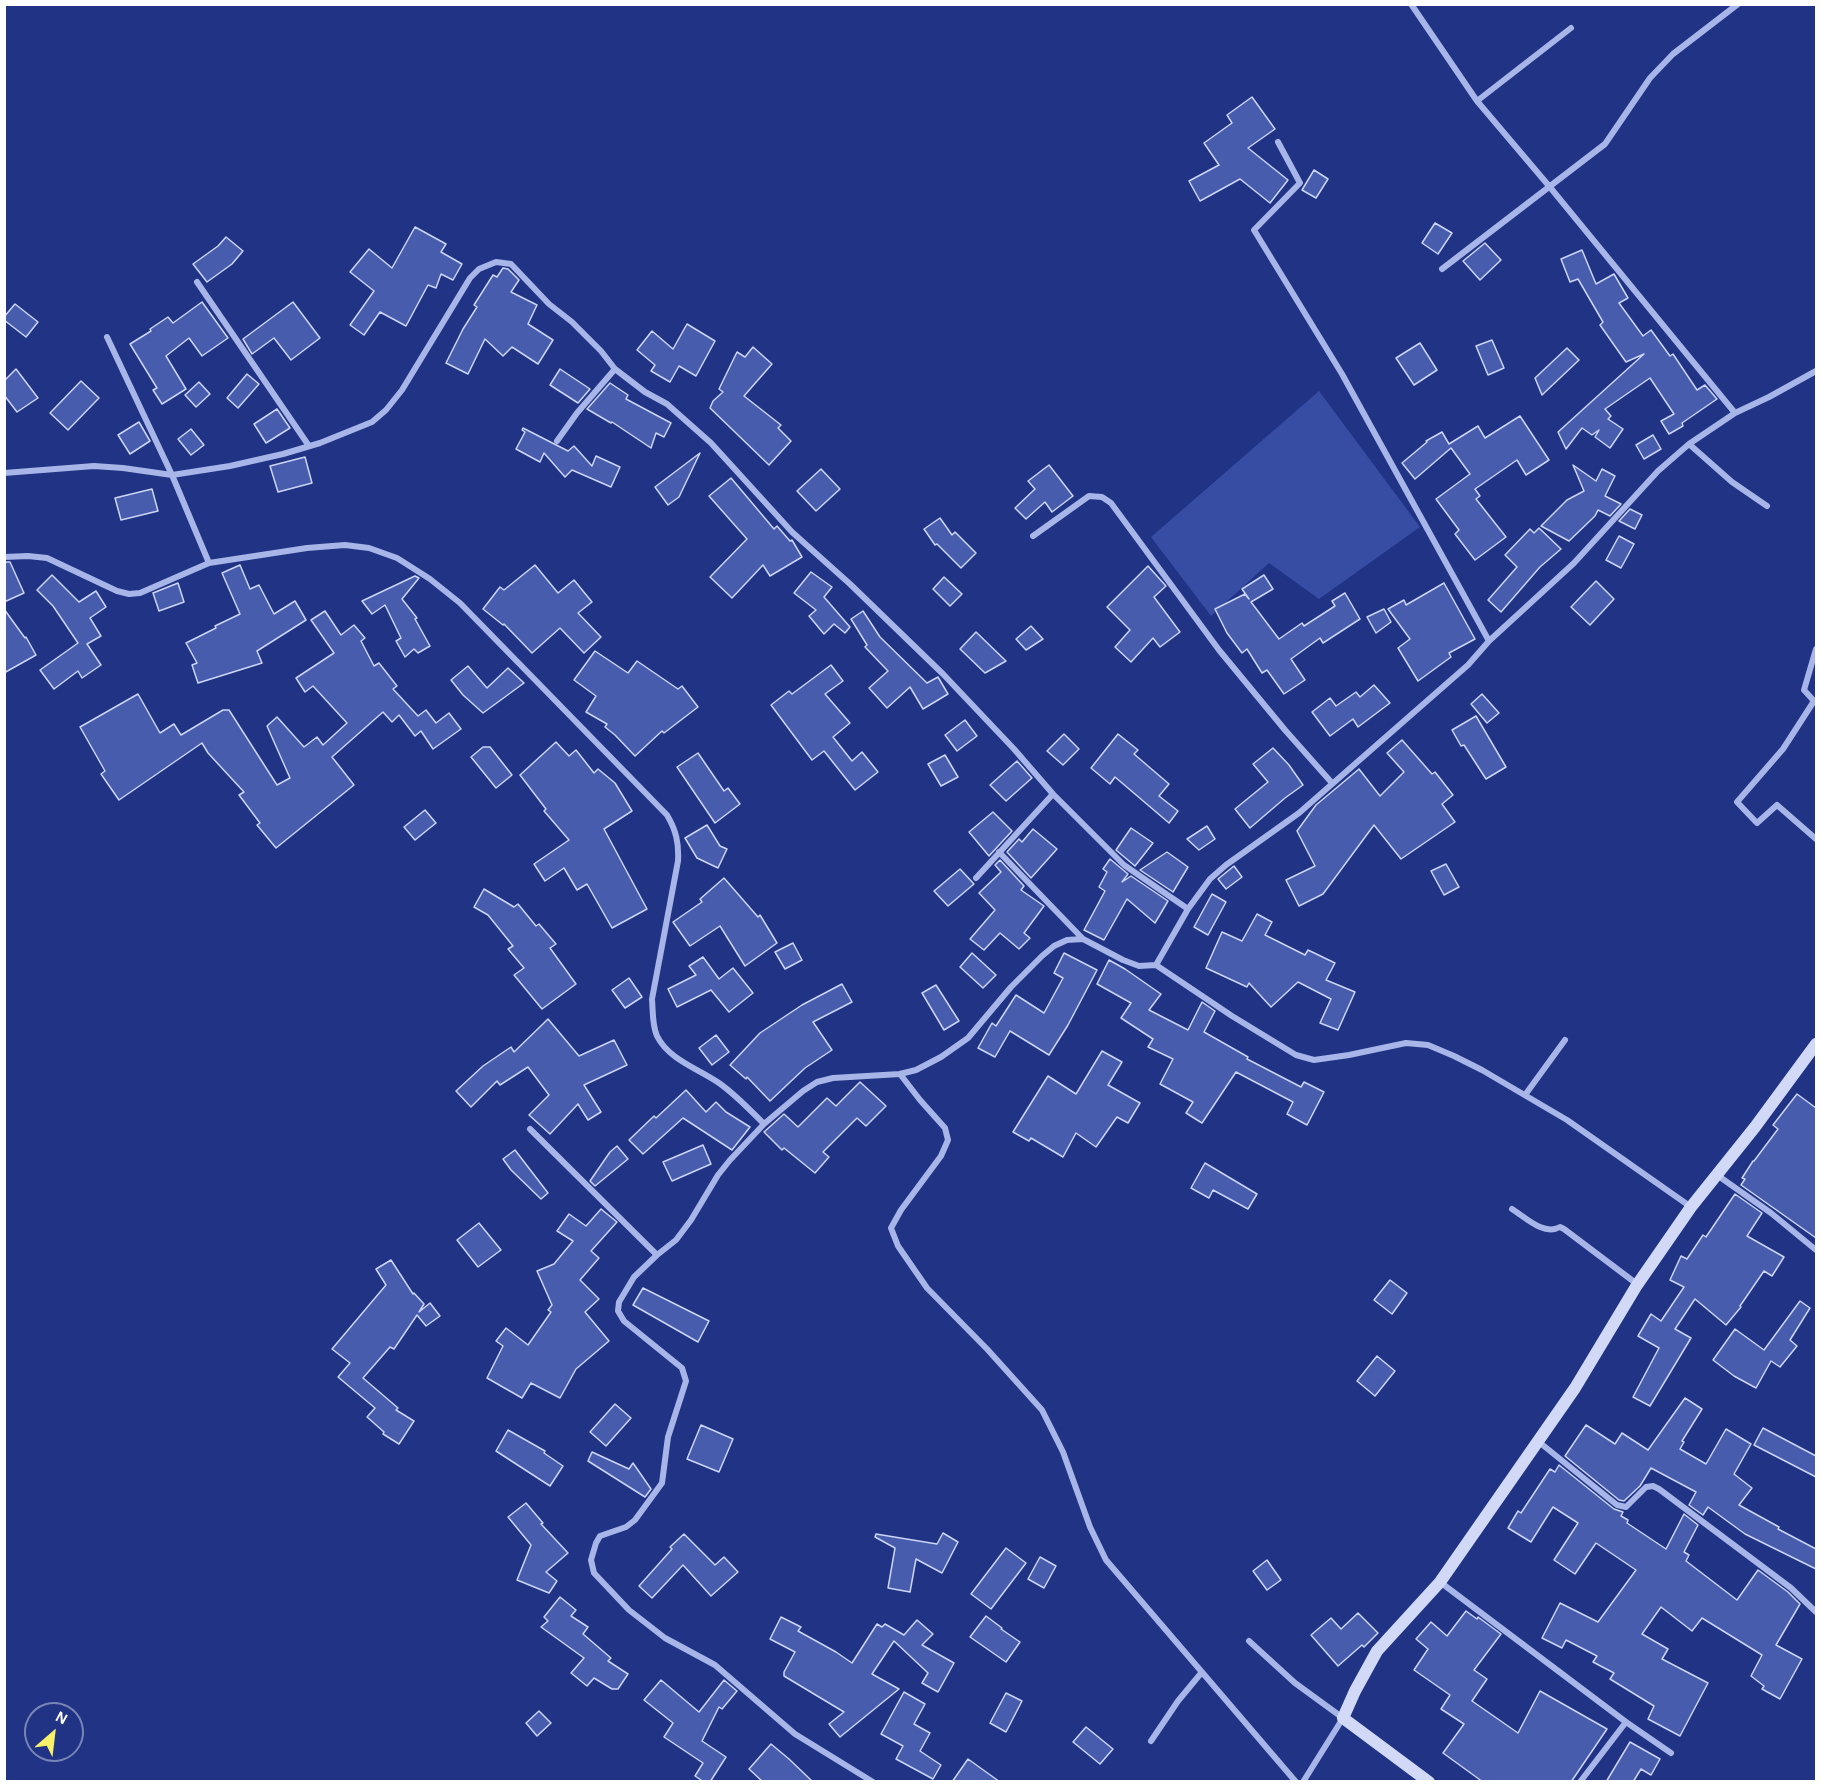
<!DOCTYPE html>
<style>
body{margin:0}
#map{position:relative;width:1821px;height:1786px;overflow:hidden;background:#203384;font-family:"Alegreya Sans",sans-serif}
canvas{display:block}
.frame{position:absolute;inset:0;border:6px solid #fff;pointer-events:none}
.north{position:absolute;left:24px;top:1702px;width:60px;height:60px;box-sizing:border-box;background:#203384;border:2px solid #7985b5;border-radius:50%;rotate:28deg;font-size:16px;font-weight:700;line-height:24px;text-align:center;color:#fff}
.north::after{content:'';display:block;margin:auto;width:21px;height:27px;background:#f7f068;clip-path:polygon(50% 0,100% 100%,50% 72%,0 100%)}
</style>
<div id="map">
<canvas width="1821" height="1786"></canvas>
<div class="frame"></div>
<div class="north">N</div>
</div>
<script>
const g = document.querySelector('canvas').getContext('2d');
g.lineJoin = 'round';
function paint(path, color) {
  g.fillStyle = color;
  g.fill(path, 'evenodd');
}
function stroke(path, color, width, dash) {
  g.strokeStyle = color;
  g.lineWidth = width;
  g.lineCap = dash ? 'butt' : 'round';
  g.setLineDash(dash || []);
  g.stroke(path);
}
paint(new Path2D(`
 M1319 391 1420 527 1319 599 1269 563 1211 616 1151 537Z`), '#364da3');
const building = new Path2D(`
 M1252 97 1275 129 1248 148 1288 180 1270 203 1240 179 1200 201 1189 181 1219 165 1204 143 1232 123 1227 115Z
 M1314 170 1328 179 1316 198 1302 190Z
 M1435 223 1452 233 1438 254 1422 243Z
 M415 227 446 244 441 252 462 264 453 280 441 274 436 288 428 285 406 326 380 312 364 335 350 325 374 291 350 272 369 249 392 268Z
 M226 237 243 251 232 264 207 282 193 264 218 246Z
 M1485 243 1501 260 1480 280 1463 261Z
 M1582 250 1596 284 1614 274 1628 298 1619 303 1643 336 1651 330 1670 356 1673 354 1697 390 1705 385 1717 399 1682 423 1683 426 1669 434 1661 421 1674 414 1650 378 1605 409 1611 416 1608 419 1623 429 1610 448 1595 437 1599 430 1592 435 1582 428 1566 449 1558 432 1644 354 1626 362 1600 325 1603 322 1578 279 1570 282 1561 259Z
 M503 268 508 269 519 280 511 292 537 305 528 324 553 340 538 364 512 347 503 356 485 339 468 374 446 363 463 329 477 307 474 305 493 275 497 277Z
 M202 302 228 338 202 356 189 338 166 356 186 389 162 404 153 390 157 388 130 344 151 331 150 329 168 317 173 323Z
 M293 302 320 338 291 360 274 338 252 354 243 339Z
 M15 304 38 322 26 337 4 320V317Z
 M687 324 715 341 696 376 679 366 670 382 651 371 655 365 637 350 652 331 673 349Z
 M1492 340 1504 368 1488 375 1476 346Z
 M1420 343 1437 370 1414 385 1396 358Z
 M753 347 772 364 744 396 781 425 778 428 791 441 769 465 710 408 713 401 723 392 719 389 737 352 745 357Z
 M1567 348 1579 360 1542 395 1535 378Z
 M16 369 38 398 17 412 4 395V381Z
 M560 369 590 389 578 403 550 385Z
 M247 374 259 384 238 408 227 398Z
 M81 381 99 398 68 430 50 413Z
 M199 382 210 394 196 407 185 395Z
 M610 383 628 395 626 399 671 423 664 437 656 433 651 448 612 422 611 423 587 409Z
 M277 409 290 428 266 443 254 424Z
 M1520 416 1549 460 1526 475 1517 460 1475 489 1480 496 1476 499 1506 537 1475 560 1455 534 1459 530 1436 499 1470 474 1451 448 1415 479 1402 463 1427 442 1426 441 1442 432 1449 444 1478 426 1485 438Z
 M139 422 150 441 130 454 118 435Z
 M523 428 568 451 574 446 592 466 596 456 620 467 611 487 572 470 565 477 544 453 540 462 516 449 525 432 522 430Z
 M191 429 204 445 191 455 178 439Z
 M1653 435 1661 449 1644 459 1636 445Z
 M700 453 679 497 668 505 655 487Z
 M305 457 312 483 278 492 270 466Z
 M1049 465 1073 496 1052 512 1045 502 1026 519 1015 508 1035 489 1028 481Z
 M1573 465 1596 481 1602 469 1615 476 1605 496 1621 504 1610 516 1598 510 1595 516 1569 541 1541 526 1567 500 1584 491Z
 M821 469 840 489 816 511 797 491Z
 M731 478 774 529 777 526 790 541 792 540 802 557 770 576 763 565 732 598 710 577 747 539 709 496Z
 M152 489 158 511 121 520 115 498Z
 M1630 509 1642 515 1635 529 1619 521Z
 M940 518 952 535 955 532 976 553 961 568 937 544 935 545 924 529Z
 M1539 528 1561 549 1540 567 1501 612 1488 600 1517 567 1505 555 1530 529 1534 533Z
 M1619 536 1634 544 1621 568 1606 560Z
 M4 562H10L24 593 4 602Z
 M240 565 250 589 259 585 274 614 295 601 306 620 257 651 262 663 198 683 192 665 197 663 186 643 216 628 215 626 240 614 222 573Z
 M535 565 558 593 574 580 592 602 578 613 601 637 584 653 560 628 532 653 504 624 503 625 483 609 500 587 504 590Z
 M1148 566 1166 586 1154 597 1180 632 1160 647 1153 638 1131 662 1115 647 1130 630 1107 607Z
 M811 572 832 587 824 597 850 627 845 633 834 624 824 634 809 616 816 610 794 593Z
 M52 575 79 602 96 591 106 607 90 618 101 636 87 644 101 665 82 678 78 671 54 689 40 670 78 643 53 606 37 590Z
 M1264 575 1273 589 1251 602 1279 639 1302 623 1304 626 1335 606 1332 601 1345 593 1360 619 1323 643 1320 638 1291 659 1305 680 1284 694 1267 670 1262 673 1247 649 1242 653 1227 633 1215 609 1245 594 1249 599 1242 589Z
 M415 576 419 578 402 599 417 618 415 619 430 646 418 653 414 649 405 657 396 641 401 638 385 605 372 614 362 601Z
 M944 577 962 594 950 606 933 589Z
 M1596 581 1614 599 1590 625 1571 607Z
 M178 583 184 602 159 611 153 593Z
 M1444 583 1475 639 1449 653 1451 657 1418 681 1398 648 1410 639 1388 609 1404 600 1406 605Z
 M4 609 25 638 26 637 36 655 4 673Z
 M1384 609 1391 622 1376 633 1367 617Z
 M325 611 341 635 354 625 365 638 361 641 374 666 379 663 397 686 393 689 418 716 426 710 436 723 449 713 461 729 433 749 421 731 415 736 399 715 392 722 383 712 332 757 354 785 276 848 257 825 260 823 239 795 244 792 208 753 202 743 119 800 101 774 105 771 80 727 138 694 160 733 174 724 181 735 223 710H229L277 785 290 778 267 726 277 717 304 747 317 737 323 745 347 723 313 686 305 692 296 678 334 653 311 620Z
 M863 611 880 637 927 683 938 677 948 694 923 709 910 687 887 708 869 688 888 671 865 647 867 645 851 619Z
 M1031 626 1043 639 1026 650 1016 639Z
 M976 632 1006 661 985 673 960 649Z
 M595 651 628 673 637 661 678 689 682 686 698 707 664 733 662 731 635 756 615 735 605 727 607 724 586 712 596 696 574 680Z
 M831 665 843 681 825 694 850 723 833 737 852 761 862 752 878 772 855 790 824 751 812 760 771 705 789 691 792 694Z
 M468 666 487 688 508 668 524 683 483 713 463 695 451 680Z
 M1374 685 1390 703 1358 727 1353 719 1330 736 1312 712 1330 698 1336 706 1356 692 1360 697Z
 M1482 694 1499 713 1487 723 1471 704Z
 M1476 716 1506 767 1486 779 1464 745 1461 746 1452 730Z
 M965 720 977 736 957 751 945 735Z
 M1064 734 1079 749 1063 765 1047 751Z
 M1118 734 1138 750 1134 754 1169 784 1159 796 1178 811 1169 823 1115 777 1110 784 1091 768Z
 M1402 740 1432 774 1435 772 1453 795 1442 804 1455 822 1401 859 1374 825 1323 894 1299 906 1286 880 1315 866 1297 831 1316 805 1359 769 1380 796 1404 772 1387 753Z
 M556 742 569 756 576 750 594 773 598 769 615 783 632 811 604 829 647 909 612 928 587 884 577 890 564 868 545 881 534 864 569 840 544 811 546 809 520 775Z
 M483 747H490L512 775 496 788 471 757Z
 M1273 748 1289 765 1303 785 1285 798 1250 828 1235 809 1268 782 1253 764Z
 M698 753 724 791 728 788 740 804 715 823 677 767Z
 M945 755 958 777 941 786 928 764Z
 M1017 761 1032 778 1006 801 990 785Z
 M425 810 436 823 415 840 404 827Z
 M993 812 1012 831 989 856 969 832Z
 M707 825 720 846 727 849 718 868 697 858 685 838Z
 M1207 826 1215 839 1199 850 1187 839Z
 M1131 828 1153 843 1135 866 1116 850Z
 M1033 829 1057 849 1031 878 1007 852 1019 839 1022 842Z
 M1167 852 1188 867 1173 892 1140 870Z
 M1110 859 1128 874 1122 882 1131 876 1168 901 1155 923 1127 899 1104 940 1084 930 1105 891 1099 887 1107 872 1103 869Z
 M1000 860 1024 886 1021 890 1044 906 1024 933 1030 938 1019 949 1000 933 984 950 970 939 995 910 979 893 1001 872 995 865Z
 M1446 864 1459 887 1444 895 1431 871Z
 M1234 866 1242 877 1226 889 1218 879Z
 M960 869 974 884 948 906 934 891Z
 M724 878 758 917 760 915 777 943 745 966 720 926 690 946 673 922 702 902 700 899Z
 M484 889 514 907 518 904 536 926 539 924 556 944 550 948 576 984 542 1009 514 975 524 968 508 949 513 946 488 915 474 907Z
 M1212 894 1226 902 1208 935 1194 927Z
 M1257 914 1272 922 1265 935 1305 955 1308 950 1335 963 1326 980 1355 992 1338 1030 1320 1023 1331 999 1298 982 1271 1007 1249 983 1247 987 1206 968 1222 932 1242 941Z
 M793 943 802 960 785 969 775 952Z
 M972 953 996 975 983 988 960 967Z
 M1064 953 1097 970 1068 1025 1049 1055 1010 1031 995 1057 978 1048 992 1023 996 1026 1016 995 1044 1013 1063 978 1054 973Z
 M703 957 719 979 733 968 753 993 729 1012 711 990 677 1007 668 989 696 975 689 966Z
 M1109 960 1125 969 1161 994 1149 1010 1188 1030 1202 1002 1215 1011 1204 1032 1248 1057 1247 1059 1301 1087 1304 1082 1324 1092 1307 1125 1287 1114 1293 1102 1236 1072 1202 1123 1186 1113 1193 1102 1160 1084 1173 1059 1148 1047 1153 1039 1121 1018 1131 1003 1097 984Z
 M629 978 642 997 625 1008 612 990Z
 M842 984 852 1002 813 1022 832 1050 805 1068 770 1101 747 1077 746 1079 730 1065 760 1033 802 1005Z
 M936 985 959 1021 944 1030 922 993Z
 M548 1019 579 1056 614 1040 627 1065 584 1085 601 1112 588 1120 578 1104 550 1134 529 1115 549 1095 528 1067 500 1085 497 1081 471 1107 456 1091 483 1066 511 1047 514 1052Z
 M716 1035 729 1052 712 1065 699 1048Z
 M1102 1051 1122 1062 1108 1085 1140 1103 1128 1123 1117 1117 1096 1147 1076 1133 1063 1157 1031 1138 1029 1141 1013 1132 1048 1076 1076 1094Z
 M860 1082 886 1106 866 1126 857 1118 823 1152 829 1157 815 1173 784 1148 782 1150 764 1132 784 1114 798 1127 827 1098 836 1106Z
 M686 1090 706 1112 716 1102 726 1112 750 1127 732 1150 683 1118 643 1154 629 1140 654 1116 656 1118Z
 M1797 1094 1816 1108V1238L1741 1185 1745 1179 1742 1178 1753 1161H1754L1778 1129 1773 1125Z
 M703 1145 711 1164 672 1181 663 1162Z
 M617 1146 628 1159 595 1186 590 1181 610 1152Z
 M515 1150 548 1193 541 1199 511 1170 503 1159Z
 M1205 1163 1257 1194 1248 1209 1213 1190 1209 1198 1191 1188Z
 M1735 1194 1762 1213 1747 1236 1784 1257 1772 1276 1764 1271 1740 1306 1741 1307 1726 1325 1695 1299 1675 1329 1691 1338 1650 1406 1633 1397 1659 1348 1638 1336 1651 1314 1661 1321 1684 1287 1670 1280 1681 1256 1687 1259 1703 1235 1706 1237Z
 M601 1209 617 1222 591 1251 599 1258 580 1280 599 1299 585 1312 609 1341 576 1369 560 1398 531 1383 522 1398 487 1378 503 1346 496 1341 506 1328 528 1345 551 1312 548 1310 552 1305 537 1271 554 1264 573 1241 557 1231 569 1214 586 1226Z
 M479 1223 501 1250 478 1267 457 1240Z
 M391 1260 413 1294 414 1293 424 1304 419 1312 430 1303 440 1316 426 1326 417 1315 394 1349 390 1347 363 1378 398 1408 396 1410 414 1421 399 1444 383 1434 384 1432 367 1417 375 1408 338 1377 350 1363 332 1349 386 1285 376 1269Z
 M1390 1280 1407 1293 1392 1314 1374 1300Z
 M643 1288 709 1321 698 1342 633 1305Z
 M1800 1301 1810 1308 1790 1340 1797 1346 1780 1367 1771 1361 1756 1388 1734 1376 1713 1360 1735 1329 1764 1350Z
 M1377 1356 1395 1371 1375 1396 1357 1381Z
 M1685 1398 1702 1409 1682 1441 1684 1442 1680 1449 1706 1464 1726 1429 1751 1444 1734 1474 1752 1488 1739 1505 1779 1527 1778 1529 1816 1549V1569L1745 1534 1708 1507 1703 1515 1689 1505 1696 1492 1651 1468 1640 1486 1624 1501 1619 1500 1565 1456 1586 1425 1615 1444 1622 1433 1648 1450Z
 M615 1404 631 1418 606 1446 590 1432Z
 M701 1425 733 1439 719 1472 687 1459Z
 M1763 1428 1816 1456V1477L1754 1445Z
 M508 1430 545 1451 544 1453 563 1466 550 1486 496 1451Z
 M592 1452 629 1469 633 1463 651 1489 645 1497 588 1461Z
 M1559 1465 1614 1509 1623 1512 1621 1516 1628 1520 1627 1523 1666 1549 1684 1514 1698 1525 1684 1552 1689 1555 1686 1561 1737 1600 1758 1570 1788 1592 1800 1604 1776 1645 1802 1659 1780 1699 1762 1689 1764 1686 1751 1676 1762 1655 1702 1618 1692 1631 1661 1607 1642 1634 1668 1649 1662 1659 1708 1683 1680 1736 1648 1719 1654 1706 1610 1679 1614 1673 1593 1662 1597 1656 1566 1640 1562 1648 1542 1638 1560 1603 1598 1622 1636 1570 1596 1543 1575 1574 1554 1560 1578 1523 1553 1507 1531 1542 1508 1528 1518 1511 1521 1513 1550 1469 1555 1472Z
 M526 1503 543 1523 541 1524 568 1553 546 1572 557 1581 549 1593 517 1580 531 1545 508 1517Z
 M943 1533 958 1542 942 1573 916 1559 910 1592 888 1588 895 1548 875 1537 876 1534 937 1544Z
 M684 1534 715 1565 724 1557 738 1572 711 1596 683 1565 652 1598 639 1586 672 1549 670 1547Z
 M1006 1548 1026 1563 991 1609 971 1594Z
 M1040 1557 1056 1566 1044 1588 1028 1579Z
 M1267 1560 1281 1580 1267 1590 1253 1571Z
 M560 1597 576 1610 571 1616 588 1627 583 1634 611 1658 608 1661 628 1674 618 1689H612L594 1678 587 1686 571 1673 584 1658 541 1627 548 1621 544 1617Z
 M1466 1611 1477 1619 1478 1617 1501 1634 1474 1670 1487 1679 1472 1701 1518 1733 1540 1691 1607 1729 1571 1782H1483L1443 1753 1464 1724 1441 1709 1450 1695 1414 1670 1428 1649 1416 1639 1431 1622 1447 1636Z
 M1358 1613 1378 1633 1364 1647 1362 1645 1338 1666 1311 1635 1331 1618 1341 1629Z
 M986 1616 1002 1628 1001 1629 1020 1642 1006 1662 970 1637Z
 M781 1617 801 1627 798 1631 836 1652 852 1663 877 1624 882 1627 885 1624 904 1635 917 1620 933 1634 922 1645 954 1663 938 1692 922 1683 928 1673 894 1641 872 1674 899 1689 840 1737 829 1724 844 1712 784 1676V1672L795 1652 770 1639Z
 M661 1680 699 1712 724 1680 737 1691 722 1709 719 1707 702 1741 726 1757 710 1782H704L695 1776 703 1763 664 1737 673 1723 644 1700Z
 M904 1692 925 1704 914 1724 930 1733 920 1751 941 1765 933 1779 896 1759 903 1746 881 1734Z
 M1006 1693 1022 1701 1006 1732 990 1723Z
 M539 1711 551 1723 537 1736 526 1723Z
 M1086 1727 1113 1749 1100 1764 1073 1742Z
 M1630 1742 1660 1759 1651 1775 1641 1769 1633 1782H1606Z
 M771 1744 789 1759 813 1782H763L749 1769Z
 M968 1759 1000 1782H952Z`);
paint(building, '#485cad');
stroke(building, '#ccd5f7', 1.5);
stroke(new Path2D(`
 M1411 4 1477 101 1549 186 1735 413
 M1477 101 1571 28
 M1278 142 1300 183 1254 230 1342 374 1489 641
 M1442 269 1605 144 1650 78 1673 54 1738 4
 M197 282 309 446
 M107 337 172 475 209 563
 M557 441 577 413 615 369
 M1689 444 1732 482 1767 506
 M4 473 94 466 123 468 172 475 230 466 283 454 320 443 372 422 386 410 402 390 470 278 479 269 496 262 511 264 549 304 572 322 601 351 615 369 645 392 667 404 711 443 792 532 850 584 943 674 1014 749 1053 794 1124 865 1188 909
 M1033 536 1089 496 1102 497 1111 503 1219 650 1285 730 1332 783
 M4 557 28 556 47 558 117 591 129 594 140 593 209 563 307 548 345 545 369 548 397 558 430 579 460 603 667 815C676 830 679 843 678 861L652 999C653 1011 652 1025 657 1036 669 1060 699 1069 719 1083 736 1095 750 1110 764 1124
 M1816 649 1804 690 1814 701 1783 749 1737 802 1757 823 1777 805 1816 839
 M999 852 1083 939
 M976 878 1053 794
 M1156 965 1188 909 1210 879 1226 865 1299 813 1468 665 1489 641 1574 563 1658 471 1689 444 1735 413 1769 397 1816 371
 M900 1074 920 1100 945 1128 948 1140 941 1156 901 1210 891 1228 898 1246 927 1288 987 1349 1042 1410 1063 1452 1090 1527 1106 1560 1296 1782
 M1525 1095 1565 1040
 M530 1129 657 1255
 M1717 1175 1771 1213 1816 1250
 M1512 1209C1526 1218 1544 1236 1560 1227L1564 1229 1637 1284
 M1539 1442 1617 1505 1626 1507 1646 1487 1653 1486 1659 1489 1791 1588 1816 1612
 M1440 1582 1626 1722 1671 1753
 M1249 1641 1295 1683 1343 1718 1303 1782
 M1151 1741 1178 1701 1202 1672
 M873 1782 795 1734 715 1665 665 1638 629 1610 594 1573 591 1560 596 1543 600 1536 626 1527 635 1520 662 1483 668 1437 686 1381 682 1368 624 1321 618 1311 619 1302 634 1277 657 1255 676 1240 691 1220 718 1175 730 1160 764 1124 803 1091 817 1082 833 1078 900 1074 916 1070 941 1057 968 1038 1011 987 1042 956 1054 946 1067 940 1083 939 1123 960 1139 966 1156 965 1232 1016 1296 1055 1314 1060 1349 1055 1406 1043 1428 1045 1454 1056 1482 1070 1567 1120 1691 1207
 M1580 1782 1626 1722`), '#a7b5e9', 6);
stroke(new Path2D(`
 M1429 1782 1343 1718 1355 1691 1377 1651 1440 1582 1575 1388 1637 1285 1691 1207 1755 1127 1816 1044`), '#d2d9f7', 12);
</script>
